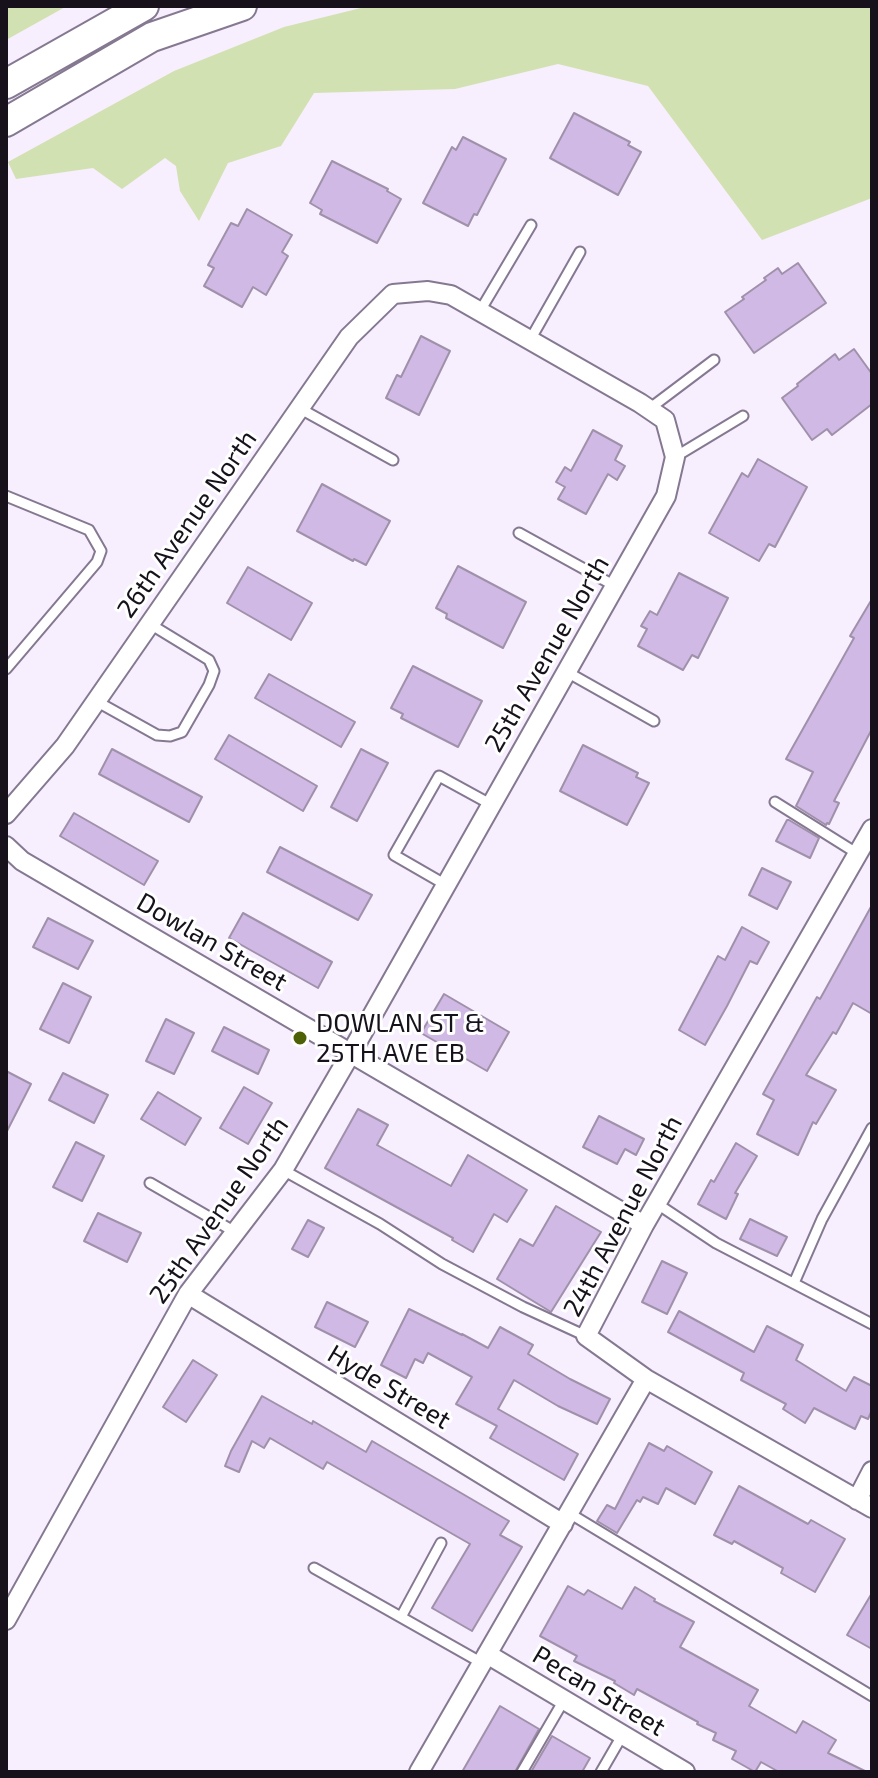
<!DOCTYPE html>
<style>
body{margin:0}
#map{position:relative;width:878px;height:1778px;overflow:hidden;background:#f7eefe;font-family:"Exo 2",sans-serif}
canvas{display:block}
.frame{position:absolute;inset:0;border:8px solid #16111a;pointer-events:none}
</style>
<div id="map">
<canvas width="878" height="1778"></canvas>
<div class="frame"></div>
</div>
<script>
const g = document.querySelector('canvas').getContext('2d');
g.lineJoin = 'round';
function paint(path, color) {
  g.fillStyle = color;
  g.fill(path, 'evenodd');
}
function stroke(path, color, width, dash) {
  g.strokeStyle = color;
  g.lineWidth = width;
  g.lineCap = dash ? 'butt' : 'round';
  g.setLineDash(dash || []);
  g.stroke(path);
}
function label(font, color, halo, rows, align = 'center') {
  g.font = font + ' "Exo 2",sans-serif';
  g.lineWidth = 6;
  g.setLineDash([]);
  g.textBaseline = 'middle';
  g.strokeStyle = halo;
  g.fillStyle = color;
  for (const [text, x, y, turn = 0] of rows) {
    g.save();
    g.translate(x, y);
    g.rotate((+turn || 0) * Math.PI / 180);
    g.textAlign = isNaN(turn) ? turn : align;
    if (halo) g.strokeText(text, 0, 0);
    g.fillText(text, 0, 0);
    g.restore();
  }
}
paint(new Path2D(`
 M6 6H67L6 40Z
 M369 6H872V198L762 240 648 86 558 64 455 89 314 93 281 146 228 163 199 221 180 191 176 166 165 158 122 189 93 168 16 179 8 162 174 71 284 27Z`), '#d2e1b1');
const building = new Path2D(`
 M574 113 630 142 628 145 641 152 618 195 550 158Z
 M463 137 506 159 477 215 474 214 468 226 423 203 452 147 456 150Z
 M332 161 388 189 387 191 401 199 377 243 320 214 322 210 310 203Z
 M247 209 292 235 282 252 288 256 266 295 253 287 242 307 204 286 214 268 208 265 231 223 238 226Z
 M798 263 826 303 754 353 725 312 744 299 742 297 766 280 764 278 778 268 782 274Z
 M421 336 450 351 419 415 386 398 397 375 401 377Z
 M854 349 872 374V404L832 435 827 429 812 440 782 398 798 386 797 384 835 354 839 360Z
 M593 430 622 446 615 460 625 466 617 480 608 474 586 514 558 499 565 487 556 482 565 467 571 471Z
 M758 459 807 487 775 547 769 544 759 561 709 533 742 473 748 477Z
 M322 484 390 521 366 565 354 559 353 561 297 531Z
 M458 566 526 602 503 648 446 618 447 614 436 608Z
 M248 567 312 603 291 640 227 603Z
 M679 573 728 598 698 658 692 655 683 670 638 646 647 629 641 626 650 611 657 615Z
 M872 599V729L834 801 839 803 829 824 827 823 826 825 796 806 813 772 786 759 854 638 850 636Z
 M413 666 482 701 458 747 401 718 403 714 391 708Z
 M269 674 355 722 341 747 255 698Z
 M229 735 317 786 303 811 215 759Z
 M583 745 638 773 636 777 649 783 627 825 560 791Z
 M112 749 202 797 189 822 99 774Z
 M361 749 388 763 357 821 331 807Z
 M74 813 158 861 144 885 60 836Z
 M787 820H789L819 838 810 858 776 841Z
 M280 847 372 895 358 920 267 872Z
 M762 868 791 882 777 909 749 895Z
 M872 905V1014L853 1003 836 1034 833 1032 806 1075 836 1090 816 1124 813 1122 798 1155 757 1134 774 1100 763 1094 817 997 820 999Z
 M243 913 332 962 318 988 229 938Z
 M48 918 93 941 78 969 33 947Z
 M742 927 769 942 757 964 750 961 727 1006 705 1045 679 1030 718 956 725 960Z
 M63 983 91 997 69 1043 40 1029Z
 M444 994 509 1032 487 1071 421 1033Z
 M166 1019 194 1033 174 1074 146 1061Z
 M224 1027 269 1050 258 1074 212 1051Z
 M6 1071 31 1084 6 1133Z
 M63 1073 108 1095 94 1123 49 1100Z
 M244 1087 272 1103 248 1144 220 1128Z
 M158 1092 201 1118 185 1145 141 1119Z
 M358 1109 388 1125 377 1145 451 1186 468 1155 527 1190 507 1222 494 1214 473 1252 452 1240 453 1238 325 1168Z
 M599 1116 644 1139 636 1155 625 1149 617 1164 583 1147Z
 M76 1142 104 1156 82 1201 53 1187Z
 M736 1143 757 1156 735 1193 738 1194 726 1219 698 1204 711 1180 714 1182Z
 M556 1206 601 1232 551 1312 497 1279 520 1239 533 1246Z
 M98 1213 141 1233 127 1262 84 1241Z
 M750 1219 787 1237 777 1256 740 1239Z
 M308 1220 324 1228 308 1257 292 1249Z
 M662 1261 687 1273 667 1314 642 1302Z
 M327 1302 368 1322 355 1347 315 1327Z
 M409 1309 462 1335V1334L488 1348 500 1327 533 1345 528 1354 570 1379 610 1399 597 1424 558 1406 514 1380 498 1409 578 1454 564 1480 490 1438 497 1426 456 1404 472 1377 428 1353 423 1363 415 1359 406 1378 381 1365Z
 M679 1311 754 1352 767 1326 803 1345 796 1360 846 1391 854 1377 872 1386V1410L868 1419 861 1416 855 1429 814 1408 805 1423 783 1409 786 1404 741 1380 744 1373 668 1332Z
 M193 1360 217 1375 186 1422 163 1407Z
 M262 1396 312 1424 313 1421 366 1452 372 1441 509 1521 500 1535 522 1547 472 1631 432 1608 470 1544 327 1462 323 1469 270 1438 264 1448 252 1441 239 1472 225 1466 231 1451Z
 M649 1443 664 1451 667 1446 712 1472 695 1504 666 1488 658 1504 643 1497 640 1502 637 1500 617 1533 597 1521 607 1505 615 1509Z
 M739 1486 808 1524 811 1520 845 1539 815 1592 781 1573 783 1568 734 1541 732 1544 714 1535Z
 M568 1586 584 1595 588 1590 622 1609 635 1587 655 1599 654 1601 694 1622 680 1647 758 1690 749 1706 796 1733 803 1721 819 1730 836 1740 828 1753 867 1772H779L761 1762 755 1772 732 1759 736 1751 713 1740 716 1733 697 1724 698 1722 637 1689 634 1695 614 1683 615 1681 574 1661 577 1656 540 1636Z
 M872 1593V1649L847 1635Z
 M500 1706 539 1729 515 1772H462Z
 M552 1736 590 1758 582 1772H531Z`);
paint(building, '#d1b9e5');
stroke(building, '#9f91aa', 2);
const lane = new Path2D(`
 M480 311 531 225
 M530 340 580 252
 M299 408 393 460
 M649 409 714 360
 M675 457 743 416
 M6 496 89 530 101 551 97 562 6 669
 M519 533 615 586
 M567 672 654 721
 M96 701 157 735 170 736 182 732 209 685 214 671 209 660 150 624
 M775 802 858 854
 M446 885 394 855 439 776 492 805
 M283 1170 380 1224 442 1264 523 1307 586 1336
 M150 1183 235 1232
 M656 1203 716 1243 872 1324
 M794 1283 822 1219 872 1128
 M569 1513 872 1696
 M314 1568 482 1663
 M401 1617 441 1543
 M522 1772 564 1700
 M601 1772 623 1734`);
const street = new Path2D(`
 M6 814 65 746 349 337 393 294 428 291 451 295 640 403 665 420 675 457 666 496 351 1053 283 1170 188 1294 6 1620
 M872 829 644 1225 586 1336 646 1379 872 1508
 M6 846 22 861 644 1225
 M188 1294 563 1524
 M857 1500 872 1471
 M487 1654 685 1772
 M419 1772 646 1379`);
const primary = new Path2D(`
 M6 84 144 6
 M6 122 152 37 242 6`);
stroke(lane, '#857891', 13);
stroke(street, '#857891', 22);
stroke(primary, '#857891', 32);
stroke(lane, '#fff', 9);
stroke(street, '#fff', 18);
stroke(primary, '#fff', 28);
for (const [x, y, r, color] of [
 [300,1038,8,"#4e6107"]
]) {
  const dot = new Path2D();
  dot.arc(x, y, r, 0, 2 * Math.PI);
  g.fillStyle = color;
  g.fill(dot);
  stroke(dot, '#fff', 3);
}
label('26px', '#16111a', '#fff', [
 ["26th Avenue North",187,524,-55],
 ["25th Avenue North",547,654,-60],
 ["Dowlan Street",212,942,30],
 ["25th Avenue North",219,1210,-55],
 ["24th Avenue North",623,1216,-62],
 ["Hyde Street",389,1387,31],
 ["Pecan Street",599,1691,31]
]);
label('26px', '#16111a', '#fff', [
 ["DOWLAN ST &",316,1023],
 ["25TH AVE EB",316,1053]
], 'left');
</script>
